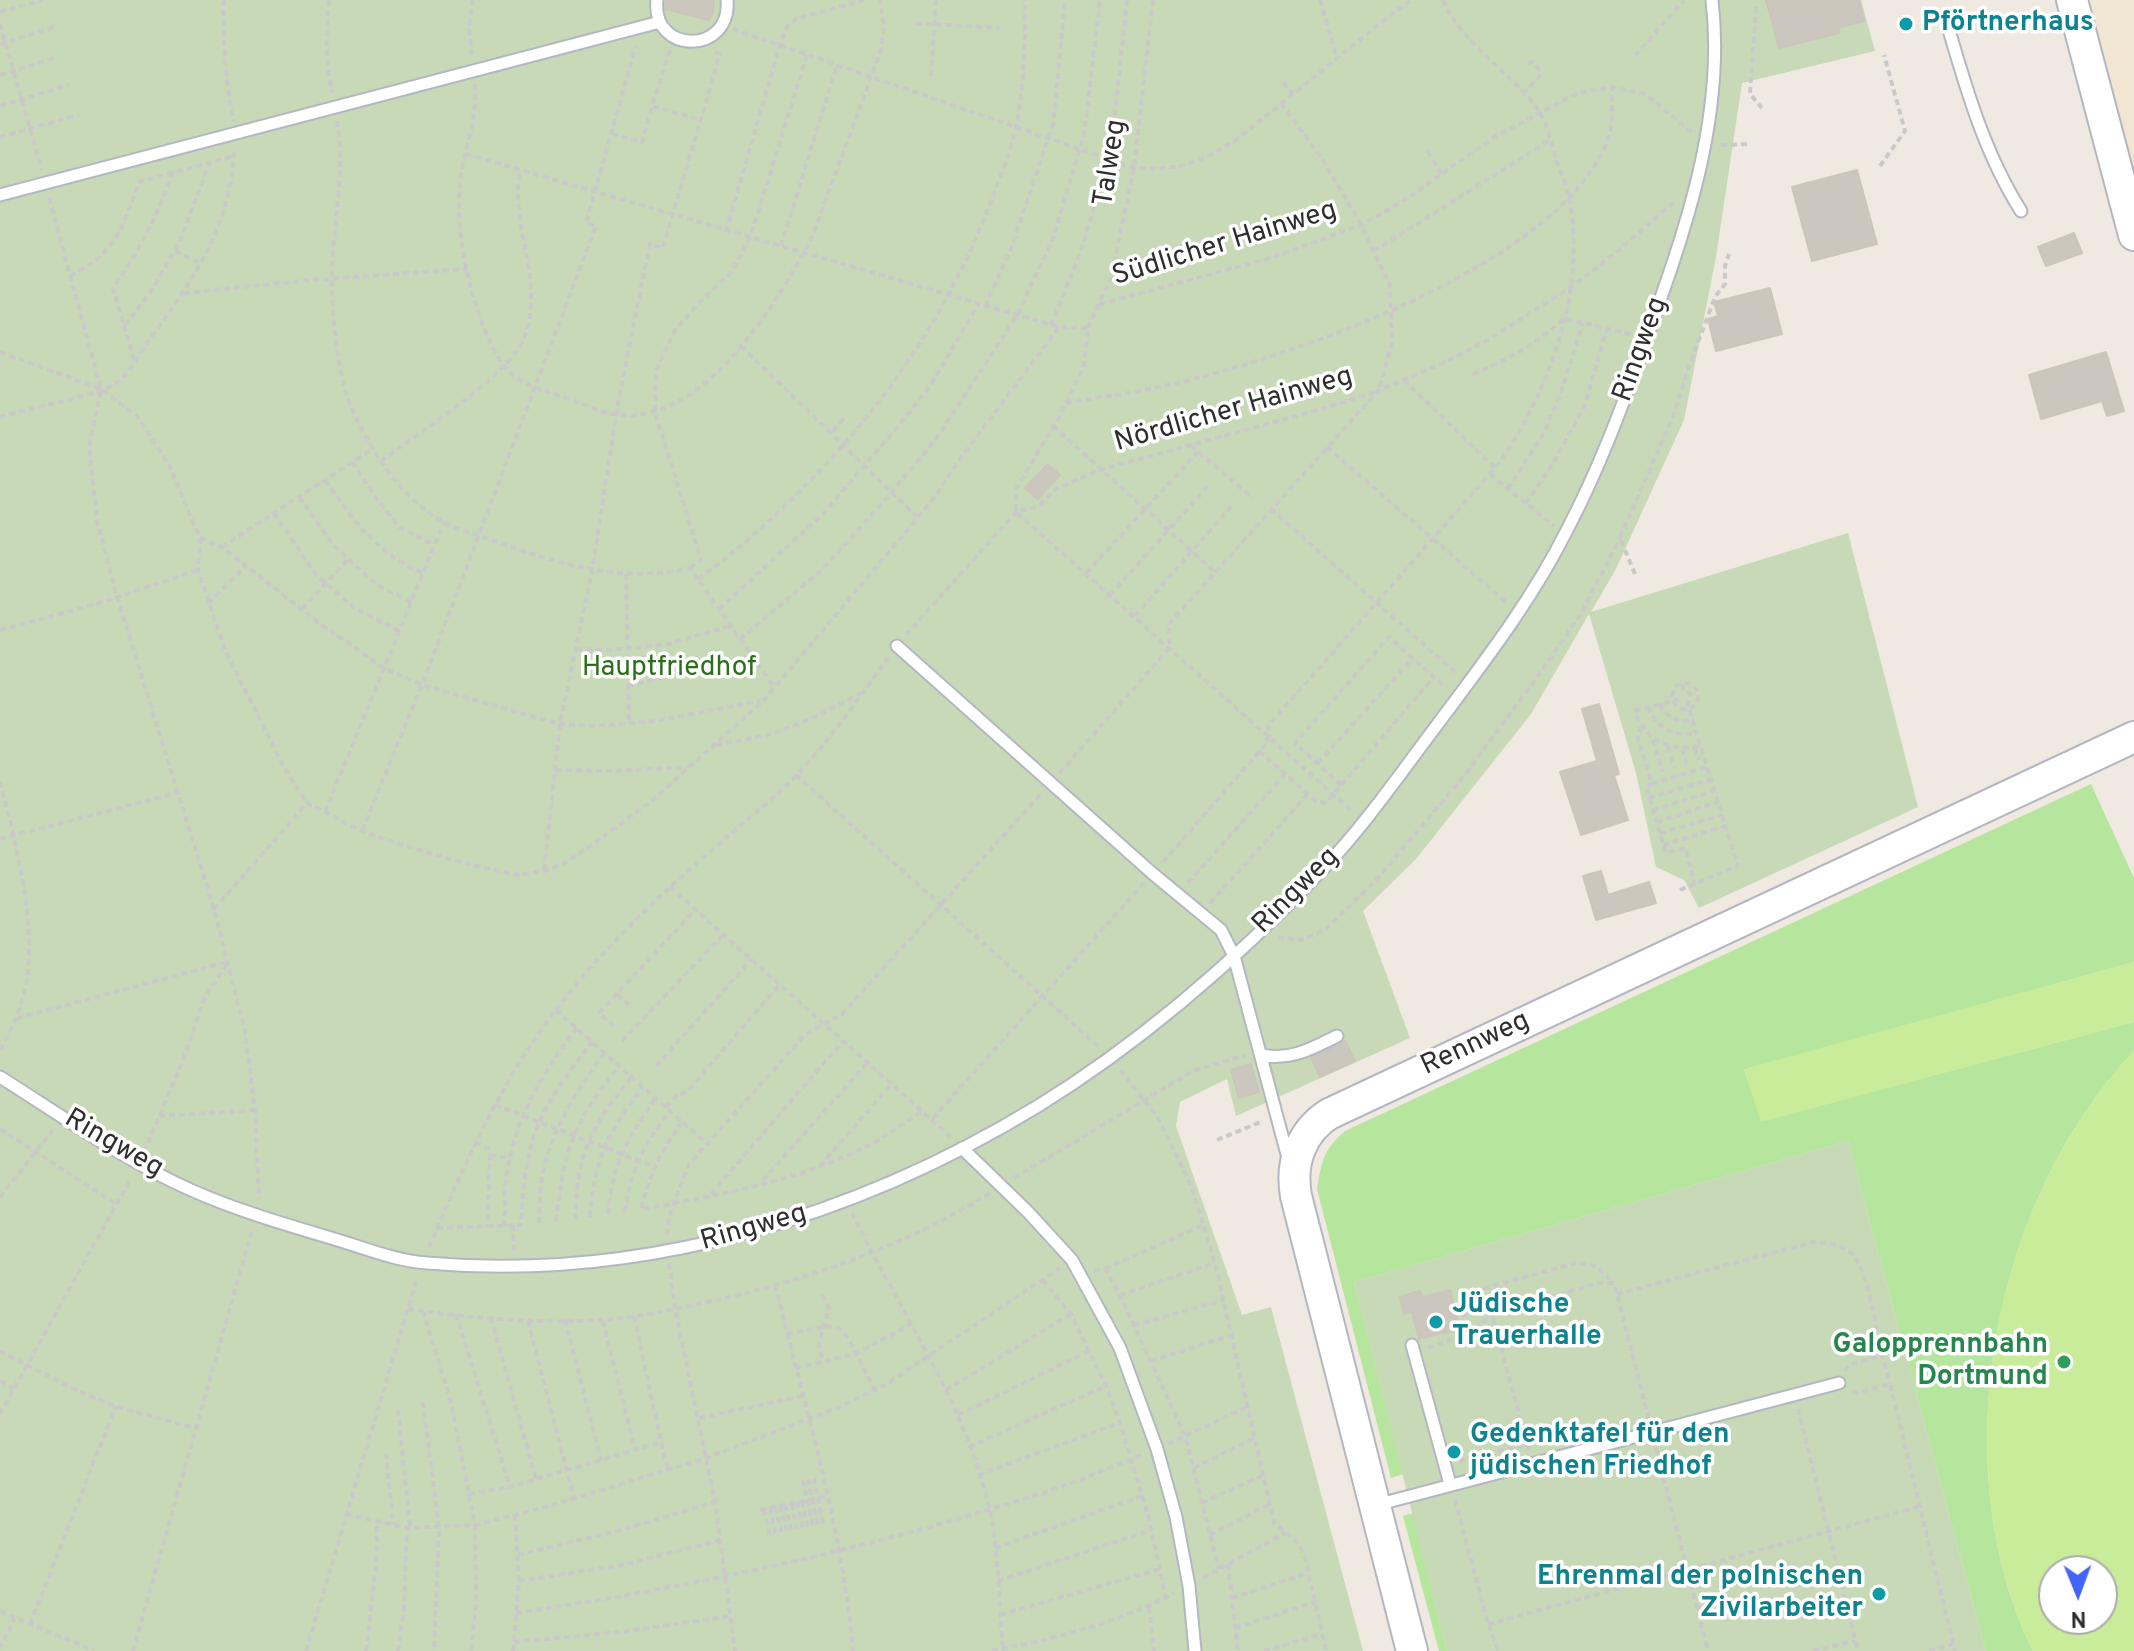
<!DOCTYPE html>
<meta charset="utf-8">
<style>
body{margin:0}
#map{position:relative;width:2134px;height:1651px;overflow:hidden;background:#efe9e1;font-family:Overpass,sans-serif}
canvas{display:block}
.north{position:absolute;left:2038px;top:1555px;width:80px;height:80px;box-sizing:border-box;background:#fff;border:2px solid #ababab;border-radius:50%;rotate:179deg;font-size:22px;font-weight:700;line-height:32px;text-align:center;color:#2e2e2e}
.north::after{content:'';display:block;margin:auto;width:28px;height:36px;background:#4264fb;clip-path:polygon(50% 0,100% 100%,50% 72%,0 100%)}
</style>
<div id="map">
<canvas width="2134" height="1651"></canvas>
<div class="north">N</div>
</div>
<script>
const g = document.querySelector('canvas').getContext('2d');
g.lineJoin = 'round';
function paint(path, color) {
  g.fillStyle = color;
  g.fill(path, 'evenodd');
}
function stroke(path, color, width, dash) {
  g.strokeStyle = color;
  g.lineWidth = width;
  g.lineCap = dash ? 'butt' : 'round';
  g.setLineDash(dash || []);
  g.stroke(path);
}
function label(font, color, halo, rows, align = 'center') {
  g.font = font + ' Overpass,sans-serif';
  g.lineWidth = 7;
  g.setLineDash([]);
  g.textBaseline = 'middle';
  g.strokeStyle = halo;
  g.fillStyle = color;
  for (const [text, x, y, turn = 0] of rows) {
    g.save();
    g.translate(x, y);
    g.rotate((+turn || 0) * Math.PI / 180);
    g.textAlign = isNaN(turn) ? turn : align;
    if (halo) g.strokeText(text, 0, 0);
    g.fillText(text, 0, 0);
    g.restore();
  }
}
paint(new Path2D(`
 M2090 0H2134V207Z`), '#f0e6d1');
paint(new Path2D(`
 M2091 784 2134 878V962L1744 1070 1762 1121 2134 1022V1051C1992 1200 1942 1465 2033 1651H1986L1848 1141 1354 1282 1403 1474 1391 1478 1317 1189C1322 1161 1323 1150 1345 1131Z
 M1413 1513 1447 1651H1439L1403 1516Z`), '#b6e59e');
paint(new Path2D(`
 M0 0H1861L1875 51 1742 83 1716 257 1684 420 1616 569 1591 612 1848 533 1918 807 1699 908 1684 880 1656 867 1636 773 1589 614 1531 714 1416 859 1363 911 1410 1038 1236 1116 1227 1079 1180 1102 1176 1126 1242 1315 1271 1307 1363 1651H0Z
 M1848 1141 1986 1651H1447L1354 1282Z`), '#c8d9b8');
paint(new Path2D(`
 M2134 962V1022L1761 1122 1744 1069Z
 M2134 1051V1651H2033C1942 1465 1992 1200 2134 1051ZM2102 1571V1619H2054V1571Z`), '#c9ec9a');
const building = new Path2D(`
 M666 0H714L713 12 709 20 666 9Z
 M1766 0H1859L1864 21 1838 28 1839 33 1779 48Z
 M1857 170 1877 244 1812 261 1792 187Z
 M2074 233 2082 253 2046 266 2038 247Z
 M1770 288 1782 334 1716 351 1708 319 1718 316 1714 302Z
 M2106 352 2124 411 2107 416 2102 401 2041 419 2029 375Z
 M1048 464 1060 475 1038 499 1025 488Z
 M1599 704 1619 774 1614 775 1628 820 1581 835 1560 772 1597 761 1582 709Z
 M1601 871 1608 895 1649 882 1656 903 1596 920 1583 876Z
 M1345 1041 1355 1061 1320 1077 1311 1058Z
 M1251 1064 1259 1092 1239 1098 1231 1070Z
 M1450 1290 1460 1329 1419 1339 1412 1312 1404 1314 1400 1297 1420 1291 1422 1297Z`);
paint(building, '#cbc7bf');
stroke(building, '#cbc5ba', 2);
const lane = new Path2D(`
 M657 0C651 55 732 55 727 0
 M1949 30C1967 92 1986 156 2021 211
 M0 195 660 22
 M897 646 1152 873 1221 930 1234 956 1288 1158
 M1261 1055C1290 1061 1311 1049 1337 1036
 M0 1077C62 1116 124 1160 191 1190 236 1210 284 1224 331 1238 362 1247 395 1261 427 1263 641 1282 856 1217 1038 1106 1142 1042 1238 958 1322 870 1365 825 1400 774 1437 725 1484 662 1532 600 1567 530 1598 471 1621 410 1643 348 1683 237 1726 120 1712 0
 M962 1148 1028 1212 1072 1260 1120 1348 1157 1449 1176 1517 1189 1586 1195 1651
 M1412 1345 1450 1484
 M1376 1505 1839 1383`);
const secondary = new Path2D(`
 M2072 0 2134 235
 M1412 1651 1296 1196C1290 1163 1301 1132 1329 1114L2134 737`);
stroke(lane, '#b4b7c1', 15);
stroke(secondary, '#b4b7c1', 34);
stroke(new Path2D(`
 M224 0C222 41 226 81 233 121
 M329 0C325 32 326 61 332 93
 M1153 0 1134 168 1111 277 1088 328 1084 366 1059 417 1016 489V512L1353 812
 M1320 0 1337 58
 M1756 7 1750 94 1762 108
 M0 12 43 0
 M916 23 1000 28
 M0 24 42 170
 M733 29 1134 168 1155 169 1181 166 1207 157 1239 138 1393 13 1412 0
 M0 44 54 27
 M670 50 652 106 700 120
 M472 55 469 28 473 0
 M1635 56 1684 0
 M0 75 58 57
 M931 76 936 0
 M1283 83 1293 93
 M475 84C478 112 468 140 462 168 455 207 461 250 471 288 477 312 494 361 513 375 528 387 546 391 563 397 581 403 602 414 621 415 707 421 777 303 812 237L881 50 884 27 880 0
 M1523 94 1539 77 1540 71 1533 62 1528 63
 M1281 103 1323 160 1361 225 1390 285 1392 341 1379 390
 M0 106 69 85
 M337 121C346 175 332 225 332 279 331 307 338 373 348 399 366 445 403 503 449 525 467 533 488 538 506 545 566 566 627 583 690 568L774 687
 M612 134 642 142 652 106
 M0 137 79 115
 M1721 145 1751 144
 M1428 151 1441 174
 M466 154 1059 327 1088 328
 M1880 166 1905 131 1884 55
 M49 198 101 389 89 446 97 521 117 597 214 909 245 1031 255 1112 259 1199
 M726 231 780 45 787 27 796 19 865 0
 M781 246 837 65
 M175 251 201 263
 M1374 251 1550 140
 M70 276C116 253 123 227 139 182L234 156
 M184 293 311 280 467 269
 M1100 304 1271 258 1361 225 1400 203 1496 136 1578 93 1612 87 1645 94 1693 133
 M985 306 1012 246 1053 124 1065 0
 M125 325 152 290 179 243 210 162
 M1051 325 1081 251 1111 150 1127 0
 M741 346 917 517
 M0 352 101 389 137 416 170 467 200 538 198 570 225 650 285 769 307 803 362 831 387 840 459 862 517 875 544 871 563 864 592 845 649 803 763 701 931 502 965 452 1059 327
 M134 360 113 288C139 251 158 215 172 173
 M1473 374C1508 359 1537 345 1564 318L1633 335
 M1404 380 1495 468
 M1066 403C1100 397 1134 393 1168 385 1289 358 1567 263 1609 136 1614 122 1611 102 1612 88
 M0 417C23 410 103 394 118 382 130 373 139 354 147 343 192 282 231 227 234 150
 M1053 426 1215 572
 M833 431 844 418
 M1191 446 1253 498
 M1327 447 1507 603
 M381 461C416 435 508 376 524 339 531 321 532 299 530 279 526 244 513 206 520 170
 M352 462 377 499 399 527 434 545
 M1490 474 1554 526
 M325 480C354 521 375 552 423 573
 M1508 489 1544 433 1561 392 1583 323
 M299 497 334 546 377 585 411 602
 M1526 503 1553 464 1585 405 1607 328
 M1271 509 1458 675
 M274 513 316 575 353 607 399 631
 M200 538 222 547 319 623 384 668 422 685 560 724 592 726 655 721 760 701
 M222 547 374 448
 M690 568 701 560 655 412 656 371 675 330 705 297 730 274 750 238 807 55
 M1086 573 1198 452
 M626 574 629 724
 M1635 574 1620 538 1672 419 1691 361 1715 297 1725 284V266L1729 254
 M698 579C736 552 770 521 803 488 887 403 948 313 991 201 1000 177 1011 152 1016 127 1024 86 1026 41 1025 0
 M1110 595 1210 484
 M208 603 246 566
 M302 609 348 559
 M719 609 822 515 901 423 930 386 978 305
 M1135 616 1234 503
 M0 630 100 603 198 570
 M906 635 1016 512 1039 506 1056 489 1099 470 1308 413 1379 391
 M740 639 823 569 892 492 936 439 1017 315 1052 241 1084 135 1100 0
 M576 649 609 650 668 644 730 626
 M1672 696a13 13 0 1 1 26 0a13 13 0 1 1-26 0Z
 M628 686 752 656
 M1679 699 1635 711C1645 741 1670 752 1700 746
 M1660 704C1667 718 1678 722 1692 721
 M1648 707C1657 729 1673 736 1696 734
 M1642 727 1637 734 1652 784 1646 786 1666 853 1685 848 1695 884
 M1653 740 1663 772
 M716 745 772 734 815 717 861 693
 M1668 747 1675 768
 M1695 748 1699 760
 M1682 749 1687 764
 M1259 751 1316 801 1326 803 1434 677
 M1318 763 1413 658
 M556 770 613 771 687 767
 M1060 773 1170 647 1169 624 1379 390 1439 365 1488 340 1571 287 1619 250 1676 200
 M796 775 1098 1046
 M0 782C16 841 39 934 24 994 19 1014 10 1032 0 1050
 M1652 784 1707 767
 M1341 785 1295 743 1389 637 1446 688
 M1649 798 1711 779
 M1653 810 1714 791
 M325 812 444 522
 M1657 822 1718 802
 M362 830 422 685 596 226 586 223 636 45
 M1660 833 1722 815
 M0 839 180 792
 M1663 845 1726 826
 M1163 862 1265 745 1269 735 1268 726 1495 468C1548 398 1588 286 1569 198 1566 184 1560 170 1555 157 1551 143 1547 123 1539 111 1514 75 1459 41 1443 0
 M544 870 560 724 592 571 619 397 650 244 663 248 720 54 713 51
 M1188 883 1285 774
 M670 887 952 1138
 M1680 890 1738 866 1688 706 1690 694 1684 692 1682 684
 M1210 903 1308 794
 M214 909 307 803
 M1278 937 1301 940 1325 930 1378 878 1468 771 1540 673 1582 612 1620 538
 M617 994 632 1008
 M556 1010 706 1143
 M17 1018 227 962
 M614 1026 599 1013 695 910
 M622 1041 724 934
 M656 1066 752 959
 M1120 1070 1157 1116 1191 1185 1215 1263 1274 1523 1298 1543 1305 1557 1326 1651
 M495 1105 653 1166
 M666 1107 677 1095 687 1092 780 984
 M159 1116 255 1110
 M933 1118 1144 883
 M682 1122C661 1152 650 1172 641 1209 715 1196 793 1182 861 1149 883 1139 903 1123 924 1110
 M0 1129 116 1204
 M1217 1140 1263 1121
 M475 1142 488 1149 490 1155 487 1227
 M144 1152 183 1060 205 996 229 962
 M490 1155 510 1158
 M820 1166 892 1083
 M1014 1178 1193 1071 1246 1055
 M763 1180 868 1062
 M711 1194 843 1041
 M0 1197 53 1130
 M625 1212C631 1169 643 1145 670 1111
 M852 1213C900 1312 966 1403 990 1511 999 1556 999 1605 1003 1651
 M608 1214C613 1162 626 1140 656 1098
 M590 1217C594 1159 608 1132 643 1087
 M575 1219C578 1150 589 1129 632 1077
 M556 1221C564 1149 573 1123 619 1066
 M539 1223C540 1208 539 1193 542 1178 550 1131 577 1091 604 1053
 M513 1225 514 1251
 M504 1226C505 1208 504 1189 507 1171 517 1115 543 1072 577 1028
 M437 1228 521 1225C523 1190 525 1153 540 1121 553 1092 573 1067 592 1042
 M667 1235 669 1216 689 1164 805 1035 842 1014 1041 794
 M429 1247C464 1165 500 1083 555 1011 598 954 657 897 712 850 739 826 768 804 794 778 829 742 858 699 888 658
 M669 1263 675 1309 715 1502 735 1651
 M1105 1269 1203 1225
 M1094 1271 1105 1269 1120 1295 1185 1436 1219 1569
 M1043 1280 1071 1314 1106 1386 1120 1423 1148 1515 1166 1598
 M775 1285C805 1406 842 1527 853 1651
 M1617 1294 1814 1242C1828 1242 1845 1245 1855 1257 1869 1274 1876 1332 1882 1355
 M822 1295 829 1308 819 1344 823 1362
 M1120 1295 1215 1263
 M408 1309C471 1318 537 1324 601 1320 635 1318 670 1310 703 1303 803 1281 902 1248 990 1193
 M423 1311 451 1402 475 1525 476 1605 471 1651
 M456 1314 510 1487
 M634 1316 661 1442
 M491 1318 536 1479
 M565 1320 601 1460
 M528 1321 574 1498
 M603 1321 635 1450
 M1134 1325 1224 1300
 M787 1334 827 1326 839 1329 847 1336 875 1390
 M1461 1337 1470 1292 1576 1263 1596 1266 1612 1281
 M1428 1348 1467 1334 1492 1315
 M0 1351 70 1387 114 1406 195 1428
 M1151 1361 1232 1335
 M796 1368 855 1354 912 1324
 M1845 1371 1849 1365 1882 1355 1890 1384
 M0 1381 14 1389
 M946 1390 1071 1314
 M1853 1391 1857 1393 1890 1384 1955 1651
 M423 1402 439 1528 434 1651
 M1798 1409 1858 1651
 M398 1410 410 1527
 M0 1414 131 1178
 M958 1415 1089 1351
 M699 1418 803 1396
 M1168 1444 1249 1406
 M969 1447 1106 1386
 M1656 1448 1708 1651
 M1529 1450 1492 1315 1598 1283H1613L1617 1294 1649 1420
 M386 1453 393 1524
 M1459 1461 1599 1426 1604 1431
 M1194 1468 1256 1437
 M978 1475 1120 1423
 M814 1478 823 1525
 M808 1479 818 1526
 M803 1480 813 1527
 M469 1494 510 1487 661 1442 668 1470
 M1455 1500 1488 1624 1499 1651
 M802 1501 808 1528
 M797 1502 803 1529
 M1202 1503 1264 1475
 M792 1504 797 1530
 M785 1505 792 1532
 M780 1506 787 1532
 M775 1507 782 1533
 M770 1508 776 1535
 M764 1509 770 1536
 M760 1510 828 1496
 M346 1514 407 1528 475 1525 546 1507 706 1458 837 1408 885 1385 1060 1268
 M1210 1535 1270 1504
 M995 1548 1142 1496
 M518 1555 617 1531 715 1502
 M1228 1564 1238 1651
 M1203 1578 1285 1533
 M519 1581 623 1565 720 1540
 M998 1581 1151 1530
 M1232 1598 1308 1573
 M1149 1607 1154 1651
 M0 1611 94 1651
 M516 1613C691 1587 865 1550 1033 1496 1070 1485 1106 1469 1142 1455
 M1000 1615 1159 1569
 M30 1624 116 1406
 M1488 1624 1918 1507
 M1235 1628 1315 1602
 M514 1642 621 1632 731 1616
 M0 1649 15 1618
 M133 1651 252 1230
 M306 1651 417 1278
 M366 1651 376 1564 377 1522
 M398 1651 404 1610 407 1528
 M513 1651 519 1581 515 1515
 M992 1651C1054 1639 1118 1623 1174 1593
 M1264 1651 1322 1634
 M1813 1651 1855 1641
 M1929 1651 1953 1644`), '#c9c9c9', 4, [6, 4]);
stroke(lane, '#fff', 11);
stroke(secondary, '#fff', 30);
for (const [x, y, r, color] of [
 [1906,24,8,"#0f9aa8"],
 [1436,1322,8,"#0f9aa8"],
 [2064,1362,8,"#2e9e5b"],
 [1454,1452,8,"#0f9aa8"],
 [1879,1594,8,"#0f9aa8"]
]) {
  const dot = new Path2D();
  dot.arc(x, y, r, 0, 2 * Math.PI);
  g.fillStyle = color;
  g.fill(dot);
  stroke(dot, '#fff', 3);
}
label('bold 28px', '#0d838f', '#fff', [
 ["Pförtnerhaus",1922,24],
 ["Jüdische",1452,1306],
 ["Trauerhalle",1452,1338],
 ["Gedenktafel für den",1470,1436],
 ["jüdischen Friedhof",1470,1468],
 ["Ehrenmal der polnischen",1863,1578,"right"],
 ["Zivilarbeiter",1863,1610,"right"]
], 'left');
label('28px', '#2e2e2e', '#fff', [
 ["Talweg",1112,163,-81],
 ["Südlicher Hainweg",1225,245,-17],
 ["Ringweg",1642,350,-70],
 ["Nördlicher Hainweg",1234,411,-16],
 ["Ringweg",1297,892,-45],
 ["Rennweg",1476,1045,-25],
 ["Ringweg",113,1145,30],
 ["Ringweg",754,1229,-16]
]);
label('28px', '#2c6e1b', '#fff', [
 ["Hauptfriedhof",669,669]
]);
label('bold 28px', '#27864d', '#fff', [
 ["Galopprennbahn",2048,1346],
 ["Dortmund",2048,1378]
], 'right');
</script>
